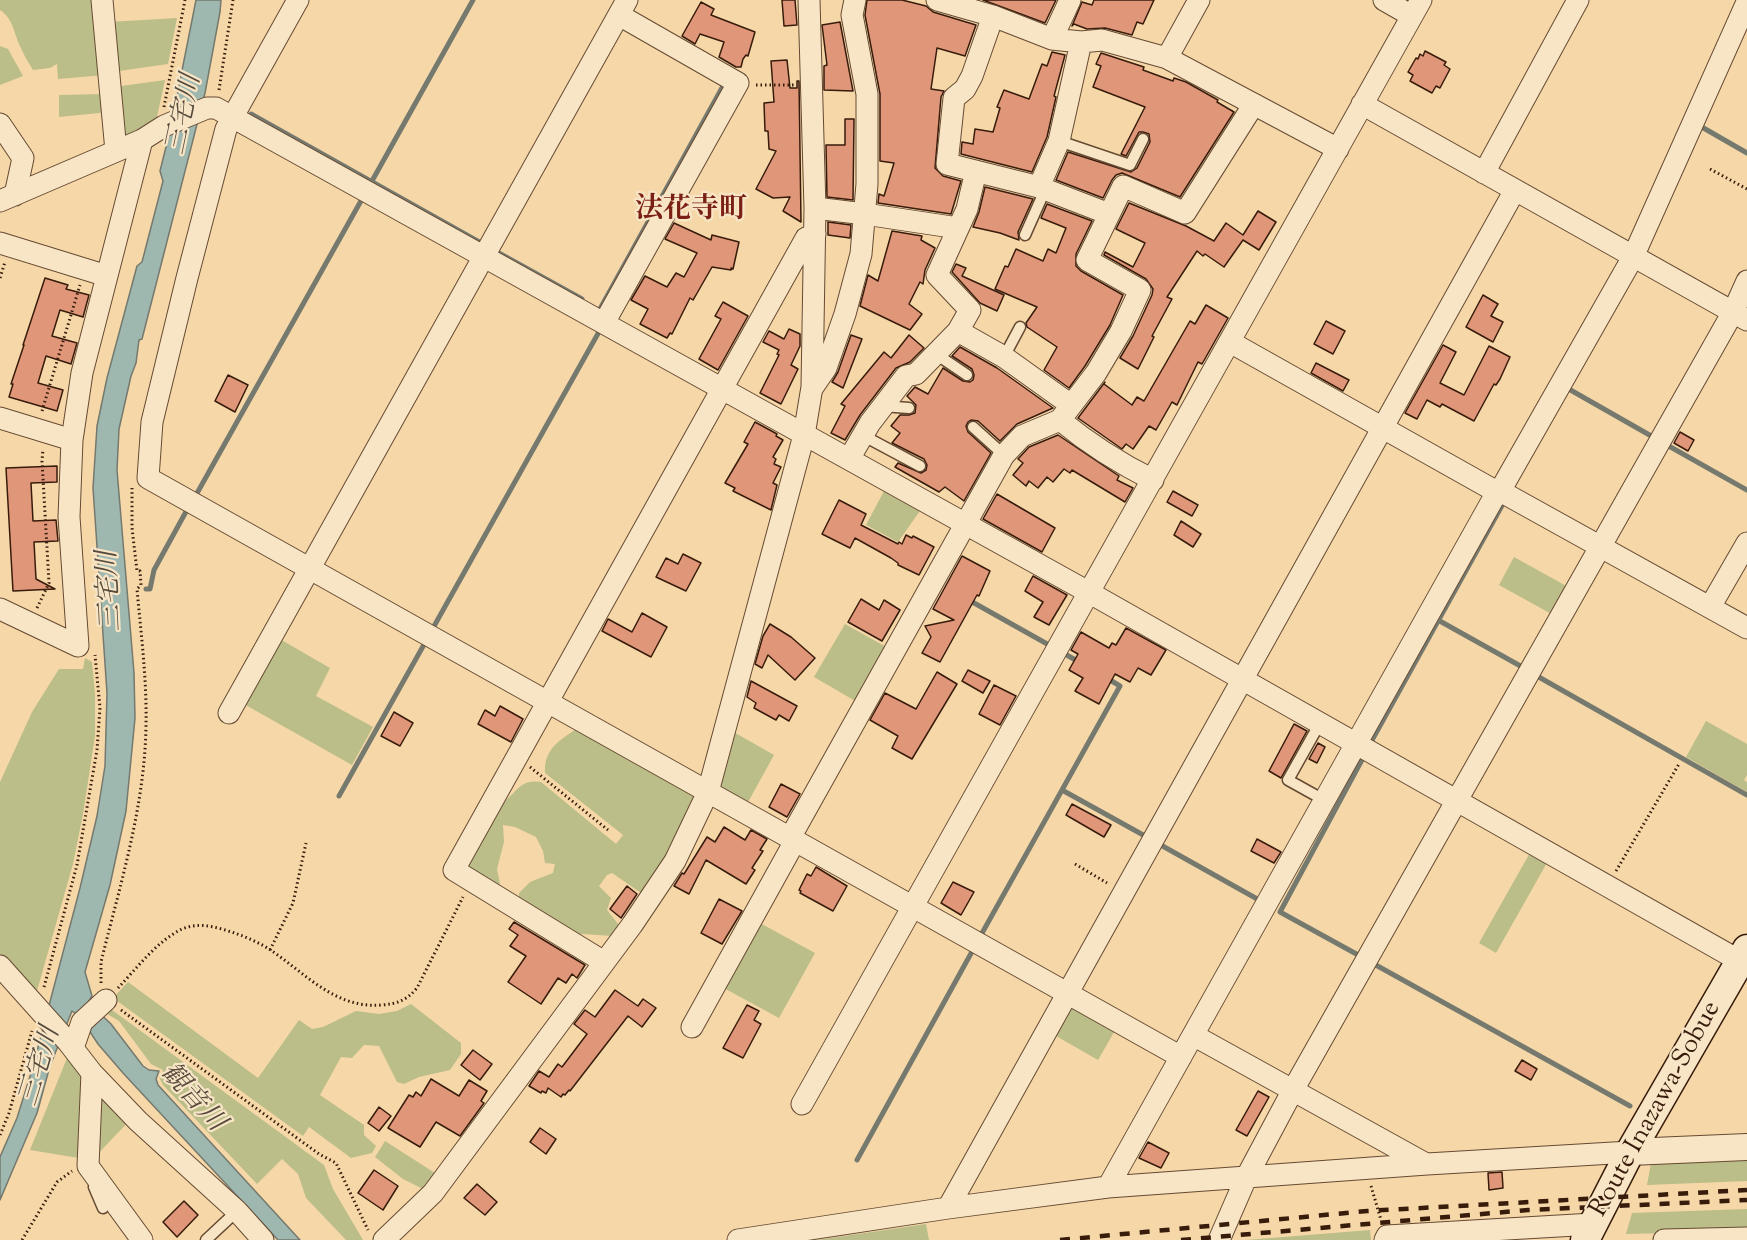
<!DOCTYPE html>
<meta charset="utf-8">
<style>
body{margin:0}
canvas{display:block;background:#f5d7a8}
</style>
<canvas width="1747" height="1240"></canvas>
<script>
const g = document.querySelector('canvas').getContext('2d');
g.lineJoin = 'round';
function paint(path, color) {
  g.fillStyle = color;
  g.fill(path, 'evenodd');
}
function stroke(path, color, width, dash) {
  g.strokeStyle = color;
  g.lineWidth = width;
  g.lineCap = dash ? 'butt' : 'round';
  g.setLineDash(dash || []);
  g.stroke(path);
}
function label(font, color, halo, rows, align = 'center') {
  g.font = font + ' "Sorts Mill Goudy","Noto Serif JP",serif';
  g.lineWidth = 4.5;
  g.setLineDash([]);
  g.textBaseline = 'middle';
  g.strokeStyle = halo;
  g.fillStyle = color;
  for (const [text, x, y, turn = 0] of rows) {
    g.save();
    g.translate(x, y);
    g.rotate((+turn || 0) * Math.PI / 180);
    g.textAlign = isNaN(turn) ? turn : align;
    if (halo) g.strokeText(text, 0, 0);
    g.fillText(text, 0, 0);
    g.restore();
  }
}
paint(new Path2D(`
 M0 0H99L105 75 58 79 57 64 50 68 33 70C29 63 24 56 21 48 14 35 14 19 0 10Z
 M177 18 168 64 112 72 109 22Z
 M0 46 8 49 23 76 0 85Z
 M165 80 155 126 124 139 114 87Z
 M106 94 109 112 59 117V95Z
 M885 489 922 508 898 542 866 525Z
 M1514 557 1570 588 1555 616 1499 585Z
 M845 624 888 648 857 702 814 677Z
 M278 638 330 668 316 696 373 727 352 765 242 703Z
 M85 658 92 662 95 695V736L83 814 73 864 35 998 0 959V782L32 712 59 669H83Z
 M1706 721 1747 744V775L1744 780 1747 782V792L1686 757Z
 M579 727 691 788 696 799 681 837 644 895 612 873 607 875 599 886 611 898 607 910 618 924V931L612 936 583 934 568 935 519 903V893L530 882 553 873 555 864 545 863 543 851 536 837 515 827 503 825 504 842 497 869 500 884 495 888 465 866 498 805C516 797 517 778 541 782L616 844 623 835 545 773C544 747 561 740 579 727Z
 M730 730 774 755 747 804 721 790 718 779Z
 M1531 851 1548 861 1496 953 1479 943Z
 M758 922 815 953 779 1018 722 987Z
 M128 982 258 1078 299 1020 312 1029 323 1027 356 1011 379 1014 397 1011 411 1004 461 1043V1054L450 1070 419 1077 404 1084 397 1082 379 1046 364 1045 352 1058 341 1057 320 1095 364 1125V1135L376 1146 372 1153 351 1158 309 1127 303 1136 113 998Z
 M108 1007 324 1165 333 1189 363 1240H346L306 1198 298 1174 282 1159 257 1184 163 1085 160 1079 163 1070 151 1064 119 1021 104 1012Z
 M1072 1007 1117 1027 1098 1060 1056 1036Z
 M69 1053 85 1071V1159L30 1150Z
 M97 1094 131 1119 93 1159Z
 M385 1141 438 1175 425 1190 403 1179 375 1157Z
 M1747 1159V1181L1647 1185 1651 1163Z
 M1747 1209V1231L1626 1234 1632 1213Z
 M926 1224 929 1240H817Z
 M1370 1230 1371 1240H1246Z`), '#bbbe88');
const water = new Path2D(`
 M196 0H221L220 12 205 93 142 339 139 340 136 363 131 376 119 429 117 470 134 673 135 718 126 811 110 885 85 972 92 996 89 1001 92 1006 111 1024 143 1066 149 1070 159 1071 156 1079 158 1085 300 1240H278L123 1073 98 1044 81 1018 72 1011 50 1066 37 1113 0 1200V1157L17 1118 32 1070 80 888 97 816 105 766 107 693 93 488 97 426 107 378 137 266 142 262 163 181 160 171 170 131Z`);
paint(water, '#9eb8b0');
stroke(water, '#75796e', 1.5);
stroke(new Path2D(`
 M251 114 481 243
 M1700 126 1747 153
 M372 181 473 0
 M497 252 582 299
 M600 309 723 86
 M1567 388 1653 437
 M1667 445 1747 490
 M196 495 362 199
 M146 589H150L154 570 188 508
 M967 599 1049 645
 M1438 620 1524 668
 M433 628 600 330
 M1065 654 1079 662
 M1537 676 1747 795
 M1105 677 1120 686 1062 790 1145 836
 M1371 742 1504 502
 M339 796 426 641
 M1157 847 1159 844 1259 900
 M981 935 1062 790
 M1360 956 1280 912 1363 758
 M1374 964 1630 1106
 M857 1160 974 948`), '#75796e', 5);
const building = new Path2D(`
 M782 0H795L797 25 784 26Z
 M867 0H902L926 6 933 12 976 25 965 56 937 48 931 89 944 91 941 97 935 168 943 176 961 181 951 214 878 203 879 194 884 196 894 163 880 161V94L865 15Z
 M983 0H1056L1045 23Z
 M1094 0H1154L1143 24 1137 22 1132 35 1105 28 1087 29 1074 24 1072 26 1082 2 1092 5Z
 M701 2 714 9 711 15 755 32 748 56 746 55 743 59 741 67H736L719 57 724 42 700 34 695 44 682 36Z
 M840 22 853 91 824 90V66L827 65 822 25Z
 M1425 51 1446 62 1444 65 1450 69 1440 88 1436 86 1432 93 1410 81 1413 75 1408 72 1416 58 1418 59 1420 54 1423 56Z
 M1052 52 1065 55 1054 96 1056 97 1047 137 1032 172 961 154 962 142 973 144 975 129 993 132 1000 108 997 107 1004 90 1029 99 1042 64 1047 66Z
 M1101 53 1144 67 1143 70 1173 81 1174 78 1186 82 1218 100 1217 102 1234 112 1180 197 1122 173 1116 175 1112 180 1103 198 1056 180 1068 152 1131 172 1137 168 1150 142 1149 134 1143 132H1139L1126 156 1121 154 1145 107 1093 87 1101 66 1096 64Z
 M787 60 790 88H797V81H799L801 222 783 211 790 197 773 198 756 189 776 151 769 149 768 131H765L764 103 774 102 771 61Z
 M845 119H854L853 200 827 197 826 145H845Z
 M985 187 1033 199 1018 232 1019 240 1000 233 973 227 979 212Z
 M1129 203 1186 226 1214 241 1226 223 1243 235 1258 211 1276 222 1259 250 1243 240 1224 267 1205 254 1203 256 1197 251 1167 297 1172 299 1152 336 1154 337 1138 369 1120 358 1133 336 1152 295 1153 289 1146 279 1104 255 1105 252 1133 267 1145 243 1116 229Z
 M1047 204 1092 221 1076 254V266L1081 271 1123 295 1110 325 1085 366 1069 388 1044 370 1057 347 1027 327 1026 323 1037 307 995 289 1005 266 1008 267 1016 249 1043 261 1048 249 1056 253 1066 228 1041 218Z
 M828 222 851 225 850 238 828 235Z
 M674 223 711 240 712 235 739 242 733 269 731 268V270L712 267 696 295 693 300 690 298 672 334 670 333 667 338 640 324 648 309 631 300 645 276 667 287 676 273 684 277 697 253 665 239Z
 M892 231 922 236 921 240 935 248 925 270 923 284 920 282 909 304 922 314 910 330 860 306 868 275 878 281Z
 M956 264 966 268 962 276 1004 295 997 311 980 303 952 272Z
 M45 278 68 285 66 289 89 295 83 317 60 310 52 336 77 343 71 364 46 356 38 383 63 390 57 411 9 397 13 384H11L24 345H23Z
 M1483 295 1498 304 1491 316 1503 322 1493 342 1466 327Z
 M723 302 748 316 718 370 699 359 721 319 715 316Z
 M1206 305 1228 318 1202 364 1198 362 1177 405 1172 402 1156 430 1149 426 1133 449 1126 444 1122 449 1078 418 1105 382 1104 384 1132 405 1137 397 1144 401 1190 321 1195 324Z
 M1326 321 1345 331 1333 354 1314 344Z
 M789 329 800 334V346L791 365 798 369 781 404 760 393 779 355 777 354 779 350 763 342 769 331 784 339Z
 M851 335 862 339 843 388 832 382 838 372Z
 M909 335 924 348 910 362 896 368 860 415 845 440 831 433 845 406 841 404 884 352 891 358Z
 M1443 345 1456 352 1440 383 1464 395 1489 346 1510 357 1500 379 1496 385 1494 384 1474 421 1442 404 1440 407 1427 400 1417 419 1405 413Z
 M960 347 997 368 1053 408 1017 424 1000 441 978 421 971 420 968 422 966 426 968 432 991 453 964 501 945 487 939 492 895 467 898 463 921 473 926 470 927 465 924 459 892 443 900 433 891 426 900 415H909L915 413 916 405 907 396 915 387 928 394 943 368 963 381 970 382 973 380 974 375 972 369 952 356Z
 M1316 363 1349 380 1343 391 1311 373Z
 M228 375 248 385 235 412 215 401Z
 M755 422 777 434 776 436 783 440 773 457 776 459 774 464 781 467 773 483 777 485 771 510 733 491 735 488 725 483 748 444 744 442Z
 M1680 432 1694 440 1688 451 1674 443Z
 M1058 435 1119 476 1117 480 1133 488 1125 502 1072 470 1070 473 1064 469 1053 482 1047 477 1038 488 1029 481 1026 486 1013 475 1023 463 1018 459 1029 447Z
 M57 466V482L31 483 33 521 56 520 58 541 34 542 36 579 55 589 13 591 6 468Z
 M1173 491 1198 505 1192 516 1167 502Z
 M997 494 1055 528 1042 552 983 519Z
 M839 500 866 514 861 525 898 544 899 542 902 544 906 535 912 538 913 536 934 547 919 575 898 565V563L891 558 855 538 850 548 822 534Z
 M1181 521 1201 534 1193 547 1174 535Z
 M683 554 701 563 686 591 656 577 666 558 678 564Z
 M962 556 990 571 979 596 977 595 940 662 922 653 931 637 925 626 954 620 933 609Z
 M1033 576 1067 595 1049 625 1034 617 1043 602 1025 591Z
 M861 599 879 610 884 600 900 610 882 641 848 622Z
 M642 613 667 627 651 657 602 631 608 619 632 632Z
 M770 624 791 637 815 658 795 680 768 655 762 668 755 664 763 636Z
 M1126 628 1166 650 1151 675 1138 668 1130 682 1115 674 1099 704 1075 691 1083 678 1069 670 1078 654 1071 650 1081 632 1109 648 1112 643 1116 645Z
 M968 670 990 681 983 693 962 681Z
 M937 672 957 684 912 759 892 748 898 736 870 720 885 693 916 709Z
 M751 681 797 706 789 721 779 715 776 720 754 708 756 703 747 697Z
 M994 685 1016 696 1000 725 979 714Z
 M500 706 523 719 511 742 478 724 485 710 495 716Z
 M394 712 413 723 400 746 381 736Z
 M1294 724 1307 731 1281 778 1269 771Z
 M1318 743 1325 747 1317 763 1309 759Z
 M781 784 800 794 787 817 769 807Z
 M1072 804 1111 825 1104 837 1066 815Z
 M724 827 745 840 751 830 767 839 760 850 763 851 752 868 755 870 746 884 706 860 689 894 674 886 682 873 684 874 707 837 715 842Z
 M1257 839 1281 852 1274 863 1251 851Z
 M816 867 847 886 833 911 800 893 801 891 799 890 807 874 811 876Z
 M953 882 974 892 961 915 941 903Z
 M627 886 637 894 621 918 610 909Z
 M719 899 742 911 722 944 701 933Z
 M514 922 585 965 577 978 572 974 566 983 558 978 541 1004 508 982 526 956 510 946 518 935 509 929Z
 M615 990 638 1006 643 999 656 1008 642 1027 628 1016 570 1091 569 1090 565 1095 563 1094 561 1097 548 1088 546 1093 542 1091 541 1093 529 1086 539 1071 549 1077 558 1064 562 1067 587 1034 574 1024 585 1010 595 1017Z
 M747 1005 759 1011 754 1020 761 1024 743 1058 723 1048Z
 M473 1050 492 1064 480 1080 461 1065Z
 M1522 1060 1537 1069 1531 1080 1515 1071Z
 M431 1079 459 1096 469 1080 487 1091 481 1101 484 1103 460 1136 436 1122 420 1147 388 1128 409 1095 413 1097 416 1092 421 1096Z
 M1258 1091 1269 1097 1247 1136 1236 1130Z
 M379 1107 391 1116 379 1131 368 1123Z
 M540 1128 556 1139 546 1154 530 1142Z
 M1148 1142 1169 1153 1161 1168 1139 1158Z
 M374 1170 398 1186 383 1210 358 1193Z
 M1502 1172 1503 1188 1489 1190 1488 1173Z
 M477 1184 497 1202 485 1215 464 1198Z
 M184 1201 198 1215 177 1237 163 1222Z`);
paint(building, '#e09779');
stroke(building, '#371b0b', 1.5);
const service = new Path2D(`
 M1059 141 1130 165 1143 139
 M1025 235 1045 190
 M936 354 967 375
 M1004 357 1020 327
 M882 406 909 408
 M973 427 1004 455
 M862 435 920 466
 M1320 723 1288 780 1324 800
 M94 1187 103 1208
 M206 1240 237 1211`);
const minor = new Path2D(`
 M102 0 116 151
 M298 0 226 129 187 278 152 422 148 478 1181 1057
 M937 0 993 16 1052 39 1081 42 1102 40 1167 58 1338 149
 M1384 0 1412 16
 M993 16 972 76 965 89 954 98 947 164 1039 187 1109 214
 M1052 39 1070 0
 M1167 58 1199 0
 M1362 104 1747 320
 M0 124 23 158 15 195
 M1484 173 1578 0
 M1039 187 1059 141 1081 42
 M0 201 142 140 164 126 207 108H216L1090 593 1747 965
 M815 208 865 214 958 228
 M0 243 107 276
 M604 323 738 83 619 15
 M958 331 1004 357 1071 405
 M1230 342 1497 492 1500 491 1747 628
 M813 387 826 368 845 314 861 254 867 184V94L852 15 855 0
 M0 418 72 440
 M1060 420C1089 444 1119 463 1153 480
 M849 459 870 423 906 376 916 374 958 331 970 310 937 275 967 209 976 171
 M1500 491 1633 257 1747 2
 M1710 607 1747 543
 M0 609 78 646 69 517 72 440 82 373 142 140
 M229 713 627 0
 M790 838 1004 455 1022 436 1060 420 1096 373 1121 331 1140 290 1087 260 1123 186 1185 213 1254 104
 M604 962 454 870 806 238 815 234
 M0 966 68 1042 92 1073 138 1121 237 1211 263 1240
 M692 1027 795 841
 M1193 1035 1426 1164
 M73 1048 82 1022 106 1000
 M92 1073 88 1166 142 1240
 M802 1104 1421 0
 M1108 1187 1497 492
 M948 1208 1515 190
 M384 1240 433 1193 632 925 675 861 708 792 804 435 812 387 815 208 809 0
 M738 1240 948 1208 1108 1187 1427 1164 1630 1152
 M1219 1240 1246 1178 1293 1090 1733 312 1747 281
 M1385 1240 1387 1236 1593 1224
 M1664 1240 1747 1238`);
const tertiary = new Path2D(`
 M1630 1152 1747 1147`);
const secondary = new Path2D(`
 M1585 1240 1630 1152 1747 949`);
stroke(service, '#664a32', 13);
stroke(minor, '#664a32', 23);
stroke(tertiary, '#664a32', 28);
stroke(secondary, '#371b0b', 31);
stroke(new Path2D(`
 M756 85H795
 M219 90 233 0
 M164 107 185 0
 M1710 169 1747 189
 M0 278 5 262
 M42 411 80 285
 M37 608 49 583 42 461 43 449
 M530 767 608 830
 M1075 864 1107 883
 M1616 871 1679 764
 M270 950 293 903 306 843
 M101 983V962C120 885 145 806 146 725 147 680 141 634 137 589L141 585 140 571H137L132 528V488
 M44 987 77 865 97 750 100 708 95 655
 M118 988C137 968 157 941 182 929 194 924 206 925 218 928 236 933 253 939 269 949 304 972 335 1009 381 1005 397 1004 407 1000 417 988L463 897
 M121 1010 319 1154 336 1163 368 1230
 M0 1135 9 1113 32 1031
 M1371 1186 1381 1220
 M22 1240 57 1182 72 1171`), '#371b0b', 3, [1.5, 3]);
stroke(service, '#f8e5c6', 10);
stroke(minor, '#f8e5c6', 21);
stroke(tertiary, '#f8e5c6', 26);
stroke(secondary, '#f8e5c6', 28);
stroke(new Path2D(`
 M1060 1240 1367 1211 1747 1190
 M1181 1240 1528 1210 1747 1200`), '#371b0b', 4.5, [10, 10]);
label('26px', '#371b0b', '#f8e5c6', [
 ["Route Inazawa-Sobue",1657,1110,-61]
]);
label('italic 27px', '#564a3d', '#f8e5c6', [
 ["三宅川",186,115,-78],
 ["三宅川",112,591,-93],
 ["三宅川",42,1067,-73],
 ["観音川",191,1099,48]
]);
label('bold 28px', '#7a1f14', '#f8e5c6', [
 ["法花寺町",691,212]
]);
</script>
